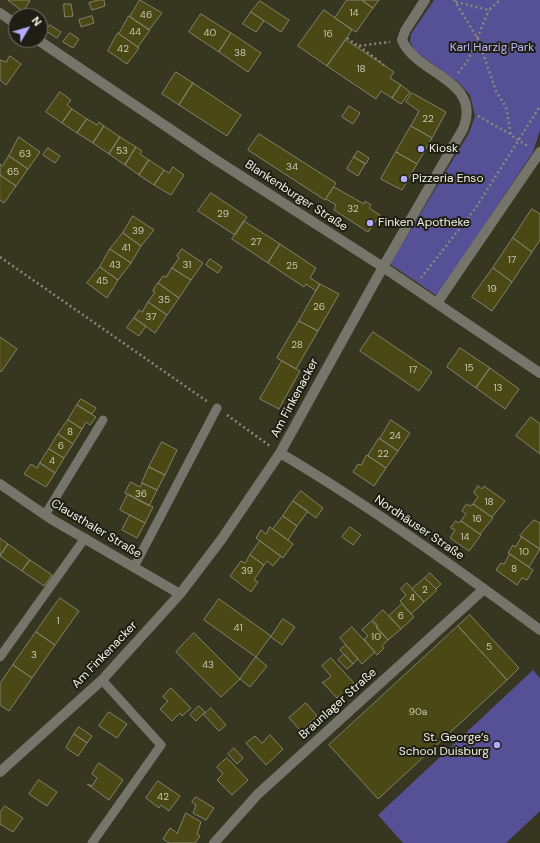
<!DOCTYPE html>
<meta charset="utf-8">
<style>
body{margin:0}
#map{position:relative;width:540px;height:843px;overflow:hidden;background:#373721;font-family:"DM Sans",sans-serif}
canvas{display:block}
.north{position:absolute;left:8px;top:8px;width:40px;height:40px;box-sizing:border-box;background:#1e1e14;border:1px solid #727267;border-radius:50%;rotate:52deg;font-size:11px;font-weight:700;line-height:16px;text-align:center;color:#f1f1e4}
.north::after{content:'';display:block;margin:auto;width:14px;height:18px;background:#b1adfa;clip-path:polygon(50% 0,100% 100%,50% 72%,0 100%)}
</style>
<div id="map">
<canvas width="540" height="843"></canvas>
<div class="north">N</div>
</div>
<script>
const g = document.querySelector('canvas').getContext('2d');
g.lineJoin = 'round';
function paint(path, color) {
  g.fillStyle = color;
  g.fill(path, 'evenodd');
}
function stroke(path, color, width, dash) {
  g.strokeStyle = color;
  g.lineWidth = width;
  g.lineCap = dash ? 'butt' : 'round';
  g.setLineDash(dash || []);
  g.stroke(path);
}
function label(font, color, halo, rows, align = 'center') {
  g.font = font + ' "DM Sans",sans-serif';
  g.lineWidth = 4;
  g.setLineDash([]);
  g.textBaseline = 'middle';
  g.strokeStyle = halo;
  g.fillStyle = color;
  for (const [text, x, y, turn = 0] of rows) {
    g.save();
    g.translate(x, y);
    g.rotate((+turn || 0) * Math.PI / 180);
    g.textAlign = isNaN(turn) ? turn : align;
    if (halo) g.strokeText(text, 0, 0);
    g.fillText(text, 0, 0);
    g.restore();
  }
}
paint(new Path2D(`
 M434 0H540V130L533 152 437 296 390 264 469 133 475 116 470 95 458 82 415 51 410 42 411 34Z
 M533 670 540 678V811L506 843H403L378 815Z`), '#565096');
const building = new Path2D(`
 M8 0H29L30 1 23 11Z
 M99 0H104L105 6 92 10 89 3Z
 M140 0 162 13 149 30 130 17Z
 M347 0H362L373 8 356 32 335 18Z
 M362 0H379L373 8Z
 M260 1 289 20 281 32 251 12Z
 M64 4H71L73 16 65 17Z
 M324 10 352 30 327 66 298 46Z
 M251 12 264 21 256 32 243 24Z
 M201 14 231 33 219 52 189 32Z
 M92 16 94 23 81 27 79 20Z
 M129 16 150 30 138 47 119 34Z
 M50 25 61 32 57 38 46 31Z
 M70 33 79 39 73 48 63 42Z
 M118 33 139 48 127 64 108 51Z
 M231 33 261 53 248 72 219 52Z
 M346 40 394 72 390 78 401 85 392 98 381 91 376 99 327 66Z
 M10 56 21 64 6 85 0 80V60L6 62Z
 M176 72 193 83 179 105 162 94Z
 M193 83 241 115 227 136 179 105Z
 M401 85 410 92 401 104 392 98Z
 M60 92 71 100 67 105 72 109 62 123 46 112Z
 M412 93 446 112 432 138 411 126 419 111 406 102Z
 M349 106 360 113 353 124 342 117Z
 M72 109 87 119 77 133 62 123Z
 M87 119 97 125 99 122 104 126 93 143 77 133Z
 M104 126 120 137 109 154 93 143Z
 M411 126 432 138 417 164 396 152Z
 M259 134 336 183 325 200 248 150Z
 M19 137 40 152 28 169 9 156Z
 M120 137 136 147 125 165 109 154Z
 M136 147 142 151 140 154 149 160 139 175 125 165Z
 M48 148 60 156 55 163 43 155Z
 M358 151 369 158 366 164 354 157Z
 M396 152 417 164 402 190 381 179Z
 M9 156 28 169 16 186 0 175V164L2 166Z
 M354 157 365 164 358 176 347 169Z
 M149 160 164 170 154 185 139 175Z
 M173 167 184 175 171 195 154 185 164 170 169 173Z
 M0 175 16 186 4 203 0 200Z
 M334 187 364 204 365 201 371 205 369 208 380 215 368 232 334 210 336 205 326 199Z
 M211 193 247 217 235 235 198 211Z
 M532 209 540 214V240L532 252 513 238Z
 M133 216 154 230 141 246 123 233Z
 M244 221 280 244 268 263 232 239Z
 M123 233 141 246 131 263 110 249Z
 M513 238 532 252 512 282 493 268Z
 M280 244 316 268 310 278 320 284 316 291 306 284 304 287 268 263Z
 M110 249 131 263 118 280 100 267Z
 M182 249 203 263 191 280 172 268 179 258 177 256Z
 M210 259 222 267 218 273 206 265Z
 M100 267 118 280 107 298 87 283Z
 M172 268 191 280 179 298 158 283 163 276 166 277Z
 M493 268 512 282 492 311 472 297Z
 M158 283 179 298 167 315 148 302 155 292 153 291Z
 M320 284 339 294 318 331 299 321Z
 M148 302 167 315 155 333 134 318 139 310 142 312Z
 M134 318 146 326 139 336 127 328Z
 M299 321 318 331 296 369 277 358Z
 M373 332 432 372 419 391 360 351Z
 M0 337 17 349 1 372 0 371Z
 M460 348 490 368 476 388 447 367Z
 M282 361 300 371 279 409 260 399Z
 M490 368 519 389 505 409 476 388Z
 M81 399 96 408 92 414 77 405Z
 M77 405 96 417 90 425 86 422 82 429 68 420Z
 M531 417 540 424V454L516 436Z
 M68 420 82 429 73 444 58 434Z
 M391 420 410 433 398 451 380 439Z
 M58 434 73 444 64 458 49 449Z
 M379 438 398 451 386 468 368 456Z
 M162 442 177 450 165 475 149 467Z
 M49 449 64 458 55 473 40 463Z
 M367 455 386 468 374 486 353 472 358 464 361 465Z
 M40 463 55 473 46 487 24 474 31 464 37 468Z
 M149 467 165 475 157 490 142 483Z
 M131 482 140 487 142 483 157 490 149 506 125 493Z
 M478 486 482 489 484 486 505 501 492 517 473 504 478 497 474 493Z
 M301 491 323 508 316 518 293 501Z
 M128 494 153 507 145 523 120 510Z
 M293 501 308 511 297 526 283 516Z
 M467 504 470 506 473 504 493 518 480 534 461 521 466 514 462 511Z
 M130 515 145 523 137 538 122 530Z
 M283 516 297 526 288 540 273 529Z
 M534 520 540 523V549L520 536Z
 M456 521 458 523 461 521 481 535 469 551 450 538 455 530 451 528Z
 M270 527 293 544 283 558 256 538 261 530 266 534Z
 M350 527 361 535 353 545 342 537Z
 M522 537 540 549 529 567 508 553 513 545 515 547Z
 M0 538 8 544 0 556Z
 M260 541 281 556 273 566 267 561 264 565 250 555Z
 M8 544 30 560 22 571 0 556Z
 M510 554 533 570 527 580 522 578 517 585 496 570 501 563 504 564Z
 M250 555 264 565 254 580 258 582 251 592 230 576 241 561 245 563Z
 M30 560 52 575 44 586 22 571Z
 M430 573 441 584 436 589 425 578Z
 M425 578 437 590 424 602 412 589Z
 M407 583 424 602 411 614 400 601 406 595 401 589Z
 M60 598 79 611 55 645 36 632Z
 M219 599 271 636 256 657 204 620Z
 M402 604 414 617 401 629 389 616Z
 M383 610 401 629 388 640 376 628 378 626 373 620Z
 M470 615 519 668 507 680 458 626Z
 M283 619 295 627 282 645 271 637Z
 M372 621 388 640 382 646 384 648 377 655 364 639 368 636 362 630Z
 M458 626 507 680 378 799 329 745Z
 M352 627 375 652 362 664 340 638Z
 M36 632 55 645 32 678 13 665Z
 M194 633 240 679 221 697 176 652Z
 M346 645 358 659 353 664 340 650Z
 M344 654 353 664 347 669 338 660Z
 M256 657 267 666 250 687 240 679Z
 M331 658 354 683 337 698 322 682H324L331 676 322 666Z
 M13 665 32 678 9 711 0 705V684Z
 M171 688 191 708 182 716 180 713 172 721 160 709 168 701 163 697Z
 M306 703 317 716 301 731 289 718Z
 M199 706 205 712 196 721 190 715Z
 M211 708 226 725 219 731 204 715Z
 M109 712 127 724 117 738 99 726Z
 M79 727 92 736 87 743 74 734Z
 M74 734 87 743 78 756 66 748Z
 M270 735 283 749 266 765 246 743 255 736 262 743Z
 M234 748 243 758 237 764 228 754Z
 M227 758 248 780 232 795 217 780 223 774 217 767Z
 M99 763 123 780 109 800 87 784 92 786 97 778 92 774Z
 M39 780 57 792 47 806 29 794Z
 M158 781 180 796 169 811 161 805 159 808 146 798Z
 M196 797 214 808 206 820 193 813 196 805 192 802Z
 M5 806 23 818 13 832 0 824V813Z
 M186 813 201 822 197 834 200 836 195 843H169L163 839 170 828 177 833Z`);
paint(building, '#4a4814');
stroke(building, '#82826a', 1);
stroke(new Path2D(`
 M454 0 478 39 496 91 506 107 511 135 529 147
 M456 2 489 10 500 0
 M347 38 358 46 390 42
 M359 46 384 65
 M458 73 468 60 489 10
 M478 116 510 134
 M0 257 208 402
 M421 278 475 209 540 106
 M227 415 270 446`), '#898977', 2.5, [2, 3]);
stroke(new Path2D(`
 M45 515 103 420
 M134 567 217 408
 M0 657 85 538
 M92 843 161 745 102 680`), '#75756b', 9);
stroke(new Path2D(`
 M0 13 16 24
 M38 40 213 158 383 267 540 373
 M437 303 540 152
 M280 453C370 506 456 568 540 630
 M0 484 51 519 180 594
 M0 772 102 680 180 594 221 540 280 453 383 267 463 129C483 80 417 75 402 40L405 31 425 0
 M214 843 258 794 484 589`), '#75756b', 10);
for (const [x, y, r, color] of [
 [421,149,4,"#b1adfa"],
 [404,179,4,"#b1adfa"],
 [370,223,4,"#b1adfa"],
 [497,745,4,"#b1adfa"]
]) {
  const dot = new Path2D();
  dot.arc(x, y, r, 0, 2 * Math.PI);
  g.fillStyle = color;
  g.fill(dot);
  stroke(dot, '#1e1e14', 1.5);
}
label('10px', '#c7c7b0', null, [
 ["14",354,13],
 ["46",146,15],
 ["44",135,32],
 ["40",210,33],
 ["16",328,34],
 ["42",123,49],
 ["38",240,53],
 ["18",361,69],
 ["22",428,119],
 ["53",122,151],
 ["63",25,154],
 ["34",292,167],
 ["65",13,172],
 ["32",353,209],
 ["29",223,214],
 ["39",138,231],
 ["27",256,242],
 ["41",126,248],
 ["17",512,260],
 ["43",115,265],
 ["31",187,265],
 ["25",292,266],
 ["45",102,281],
 ["19",492,289],
 ["35",164,300],
 ["26",319,307],
 ["37",151,317],
 ["28",297,345],
 ["15",469,368],
 ["17",413,370],
 ["13",498,388],
 ["8",70,432],
 ["24",395,436],
 ["6",61,446],
 ["22",383,454],
 ["4",52,461],
 ["36",141,494],
 ["18",489,502],
 ["16",477,519],
 ["14",465,537],
 ["10",524,552],
 ["8",514,569],
 ["39",247,571],
 ["2",425,590],
 ["4",412,598],
 ["6",401,616],
 ["1",58,621],
 ["41",238,628],
 ["10",376,637],
 ["5",489,647],
 ["3",34,655],
 ["43",208,665],
 ["90a",418,712],
 ["42",163,797]
]);
label('12px', '#bab9f8', '#1e1e14', [
 ["Karl Harzig Park",492,48]
]);
label('12px', '#f1f1e4', '#1e1e14', [
 ["Kiosk",429,149],
 ["Pizzeria Enso",412,179],
 ["Finken Apotheke",378,223],
 ["St. George’s",489,738,"right"],
 ["School Duisburg",489,752,"right"]
], 'left');
label('12px', '#f1f1e4', '#1e1e14', [
 ["Blankenburger Straße",296,196,33],
 ["Am Finkenacker",295,398,-62],
 ["Nordhäuser Straße",419,528,34],
 ["Clausthaler Straße",96,529,31],
 ["Am Finkenacker",105,655,-46],
 ["Braunlager Straße",338,704,-42]
]);
</script>
